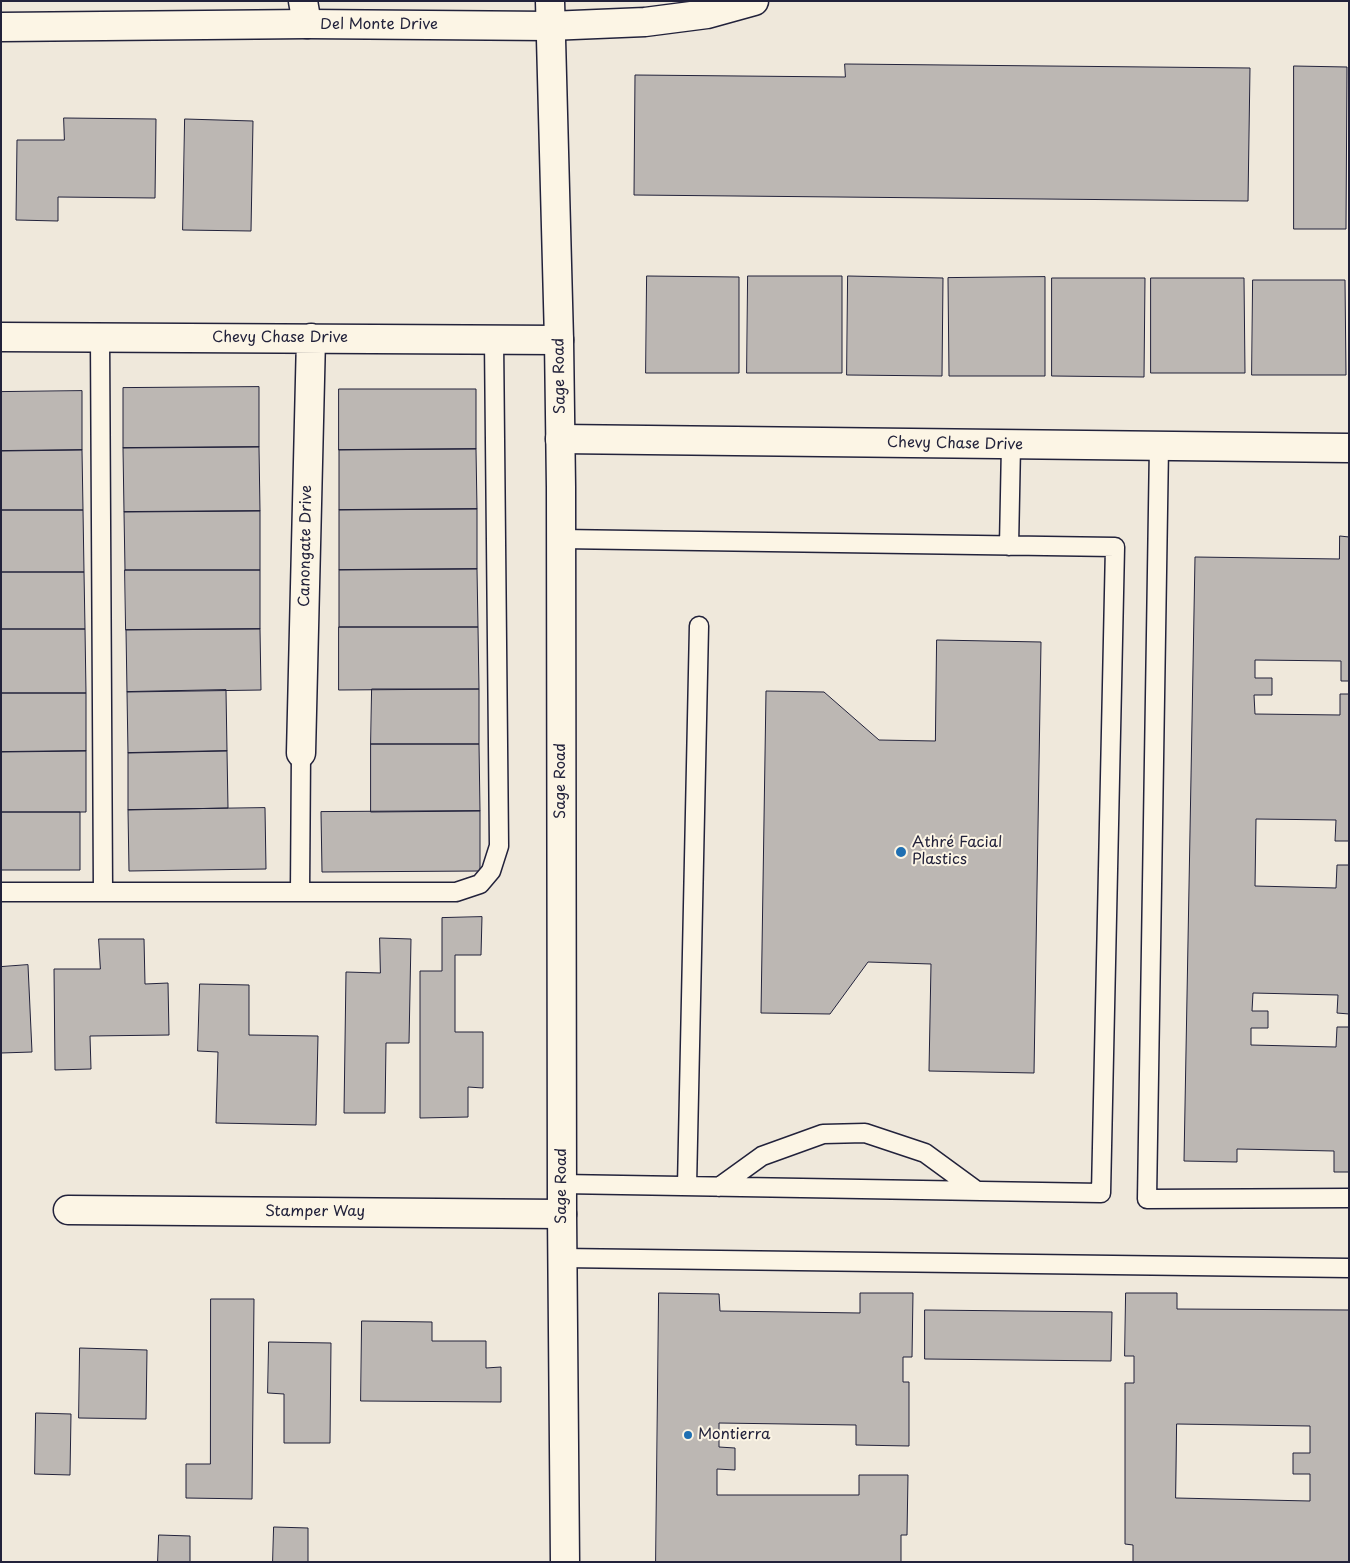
<!DOCTYPE html>
<meta charset="utf-8">
<style>
body{margin:0}
#map{position:relative;width:1350px;height:1563px;overflow:hidden;background:#efe8db;font-family:"Playpen Sans",sans-serif}
canvas{display:block}
.frame{position:absolute;inset:0;border:2px solid #22223b;pointer-events:none}
</style>
<div id="map">
<canvas width="1350" height="1563"></canvas>
<div class="frame"></div>
</div>
<script>
const g = document.querySelector('canvas').getContext('2d');
g.lineJoin = 'round';
function paint(path, color) {
  g.fillStyle = color;
  g.fill(path, 'evenodd');
}
function stroke(path, color, width, dash) {
  g.strokeStyle = color;
  g.lineWidth = width;
  g.lineCap = dash ? 'butt' : 'round';
  g.setLineDash(dash || []);
  g.stroke(path);
}
function label(font, color, halo, rows, align = 'center') {
  g.font = font + ' "Playpen Sans",sans-serif';
  g.lineWidth = 4;
  g.setLineDash([]);
  g.textBaseline = 'middle';
  g.strokeStyle = halo;
  g.fillStyle = color;
  for (const [text, x, y, turn = 0] of rows) {
    g.save();
    g.translate(x, y);
    g.rotate((+turn || 0) * Math.PI / 180);
    g.textAlign = isNaN(turn) ? turn : align;
    if (halo) g.strokeText(text, 0, 0);
    g.fillText(text, 0, 0);
    g.restore();
  }
}
const building = new Path2D(`
 M845 64 1250 68 1248 201 634 195 635 75 845 77Z
 M1294 66 1347 67 1346 229H1294Z
 M64 118 156 119 155 198 58 197V221L16 220 17 140H64Z
 M185 119 253 121 251 231 183 230Z
 M647 276 739 277V373H646Z
 M748 276H842V373H747Z
 M848 276 943 278 942 376 847 375Z
 M1045 277V376H949L948 278Z
 M1052 278H1145L1144 377 1052 376Z
 M1151 278H1244L1245 373H1151Z
 M1253 280H1345L1346 375H1252Z
 M259 387V447L123 448V388Z
 M339 389H476V449L339 450Z
 M82 391V450L1 451V392Z
 M259 447 260 511 124 512 123 448Z
 M476 449 477 509 339 510V450Z
 M82 450 83 510H1V451Z
 M477 509V569L339 570V510Z
 M1 510H83L84 572H1Z
 M260 511V570H125L124 512Z
 M1340 536 1349 537V681H1341V661L1255 660V678H1272V695H1254L1255 714 1340 715V694H1349V841H1335L1336 820 1256 819 1255 886 1336 888 1337 865H1349V1014L1337 1013 1338 995 1253 993 1252 1011H1268V1028H1251V1045L1336 1047 1337 1027H1349V1172H1334V1151L1237 1149V1162L1184 1161 1195 557 1339 559Z
 M477 569 478 627H339V570Z
 M125 570H260V629L126 630Z
 M1 572H84L85 629H1Z
 M339 627H478L479 689 339 690Z
 M1 629H85L86 693H1Z
 M260 629 261 690 127 692 126 630Z
 M937 640 1041 642 1034 1073 929 1071 931 964 868 962 830 1014 761 1013 766 691 824 692 879 740 935 741Z
 M372 689H479V744H371Z
 M226 690 227 751 128 753 127 692Z
 M1 693H86V751L1 752Z
 M371 744H479L480 811 371 812Z
 M86 751V812H1V752Z
 M227 751 228 808 128 810V753Z
 M265 808 266 869 129 871 128 810Z
 M480 811V871L322 872 321 812Z
 M1 812H80V870H1Z
 M482 917 481 955H455V1032H483V1088L468 1087V1117L420 1118V971H442V918Z
 M380 938 411 939 409 1043H386L385 1113H344L346 972 380 973Z
 M99 939H144L145 984 168 983 169 1035 90 1036 91 1069 55 1070 54 969H100Z
 M28 965 32 1052 1 1053V967Z
 M200 984 249 985V1035L318 1036 316 1125 216 1123 218 1052 198 1051Z
 M659 1293 719 1294 720 1311 860 1313V1293H913L912 1357H903V1382H909V1446L856 1445V1425L719 1423V1447L735 1448V1470L717 1469V1495H859V1475H908L907 1535H901V1562H656Z
 M1126 1293H1177V1309L1349 1310V1562H1133V1545L1125 1544V1383H1134V1356H1125ZM1177 1424 1310 1426V1453H1293V1474H1310V1501L1176 1498Z
 M211 1299H254L252 1499 186 1498V1464H210Z
 M925 1310 1112 1312 1111 1361 925 1359Z
 M362 1321 432 1322V1341H486V1368L501 1367V1402L361 1401Z
 M269 1342 331 1343 330 1443H284V1394L268 1393Z
 M80 1348 147 1350 146 1419 79 1418Z
 M36 1413 71 1414 70 1475 35 1474Z
 M274 1527 308 1528V1562H273Z
 M159 1535 190 1536V1562H158Z`);
paint(building, '#bcb7b3');
stroke(building, '#22223b', 1);
const service = new Path2D(`
 M100 337 103 892
 M1159 446 1147 1199 1349 1198
 M561 539 1115 547 1101 1193 562 1184
 M1009 546 1011 445
 M1 892H456L480 884 491 871 499 846 494 339
 M300 892 301 753
 M687 1186 699 626
 M719 1187 762 1156 823 1134 865 1133 925 1153 977 1191
 M562 1258 1349 1268`);
const minor = new Path2D(`
 M303 1 307 24
 M549 26 645 22 707 14 754 1
 M1 337 559 340
 M301 753 311 338
 M68 1210 562 1214`);
const tertiary = new Path2D(`
 M1 27 307 24 549 26
 M560 439 1349 448`);
const secondary = new Path2D(`
 M550 1 559 340 561 487 562 1214 565 1562`);
stroke(service, '#22223b', 21);
stroke(minor, '#22223b', 31);
stroke(tertiary, '#22223b', 31);
stroke(secondary, '#22223b', 31);
stroke(service, '#fcf5e5', 18);
stroke(minor, '#fcf5e5', 28);
stroke(tertiary, '#fcf5e5', 28);
stroke(secondary, '#fcf5e5', 28);
for (const [x, y, r, color] of [
 [901,852,6,"#1f6fb2"],
 [688,1435,5,"#1f6fb2"]
]) {
  const dot = new Path2D();
  dot.arc(x, y, r, 0, 2 * Math.PI);
  g.fillStyle = color;
  g.fill(dot);
  stroke(dot, '#fcf5e5', 2);
}
label('15px', '#22223b', '#fcf5e5', [
 ["Del Monte Drive",379,25],
 ["Chevy Chase Drive",280,338],
 ["Sage Road",560,376,-91],
 ["Chevy Chase Drive",955,444,1],
 ["Canongate Drive",306,546,-89],
 ["Sage Road",561,781,-90],
 ["Sage Road",562,1186,-90],
 ["Stamper Way",315,1212]
]);
label('15px', '#22223b', '#fcf5e5', [
 ["Athré Facial",912,843],
 ["Plastics",912,860],
 ["Montierra",698,1435]
], 'left');
</script>
